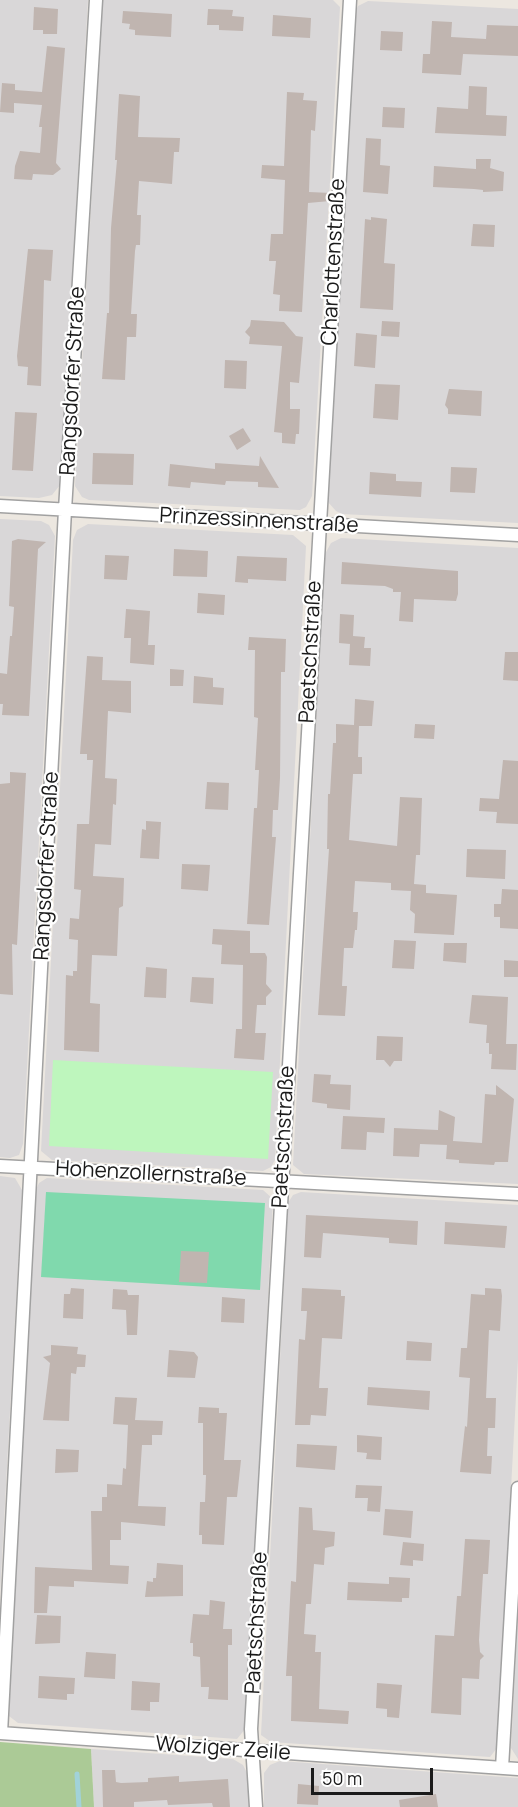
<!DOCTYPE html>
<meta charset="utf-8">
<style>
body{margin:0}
#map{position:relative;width:518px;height:1807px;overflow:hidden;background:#ece7e0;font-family:Manrope,sans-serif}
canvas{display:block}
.scale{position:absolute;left:311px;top:1768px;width:122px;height:27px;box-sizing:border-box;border:3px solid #1a1a1a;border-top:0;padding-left:8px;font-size:18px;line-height:21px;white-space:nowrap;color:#1a1a1a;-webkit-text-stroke:4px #fff;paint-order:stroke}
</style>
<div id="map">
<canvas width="518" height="1807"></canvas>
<div class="scale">50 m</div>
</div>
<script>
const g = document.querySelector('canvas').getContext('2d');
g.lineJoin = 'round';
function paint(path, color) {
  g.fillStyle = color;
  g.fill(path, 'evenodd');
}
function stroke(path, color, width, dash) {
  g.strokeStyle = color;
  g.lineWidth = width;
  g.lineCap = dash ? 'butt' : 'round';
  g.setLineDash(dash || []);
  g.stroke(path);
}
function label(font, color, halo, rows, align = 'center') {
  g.font = font + ' Manrope,sans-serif';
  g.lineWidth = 4.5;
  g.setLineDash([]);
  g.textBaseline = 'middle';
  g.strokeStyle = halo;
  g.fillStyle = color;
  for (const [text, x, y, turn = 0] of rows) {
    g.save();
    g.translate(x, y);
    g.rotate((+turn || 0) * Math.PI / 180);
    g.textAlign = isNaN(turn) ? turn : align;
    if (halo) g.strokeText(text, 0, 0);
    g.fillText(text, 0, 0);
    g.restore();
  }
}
paint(new Path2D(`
 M0 0H88L60 485 52 495 39 498 0 496Z
 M103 0H333L340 7 312 496 306 507 300 510 89 500 82 497 75 486Z
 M368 1 518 9V523L342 514 336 511 328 502 355 13 358 6Z
 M0 519 41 521 49 525 55 536 23 1144 19 1155 10 1158 0 1157Z
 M88 524 293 535 306 546 275 1160 271 1167 263 1171 52 1160 41 1151 73 540 77 530Z
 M341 538 518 548V1184L304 1174 293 1165 325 554 331 543Z
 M0 1176 15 1178 22 1190 0 1595Z
 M47 1178 263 1190 273 1199 246 1728 237 1739 18 1723 9 1716 36 1190 39 1183Z
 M301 1192 518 1205V1359L497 1748 490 1757 271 1742 261 1735 288 1203 293 1195Z
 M518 1616V1759L511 1748Z
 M91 1749 233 1759 243 1765 247 1773 249 1807H94Z
 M280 1761 518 1778V1807H264V1773L270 1765Z`), '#d9d7d8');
paint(new Path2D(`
 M0 1742 91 1749 94 1807H0Z`), '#abca96');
paint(new Path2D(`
 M53 1060 273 1072 268 1159 49 1146Z`), '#bef6bd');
paint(new Path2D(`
 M46 1192 265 1203 260 1290 41 1277Z`), '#80d9ad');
stroke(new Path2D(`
 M77 1774 79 1807`), '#a1d2d9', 5);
paint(new Path2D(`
 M34 7 58 9 57 34H43V30H33Z
 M208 9 233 10 232 16 244 17 243 31 219 30V25H207Z
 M123 11 172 14 171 37 135 35V30L129 29 130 24 122 23Z
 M273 15 311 18 310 38 272 36Z
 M432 21 452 22 451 37 486 39 487 25 518 26V56L463 54 461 75 422 73 423 54H430Z
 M381 31 403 32 402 51 380 50Z
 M47 46 65 48 56 163 61 169 53 175 33 174 32 180 14 179 15 166 20 151 40 153 42 127H39L42 105 14 103V113L0 112 2 83 15 84V90L42 92Z
 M469 86 487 87 486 115 507 116 506 136 435 133 437 107 468 109Z
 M287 92 304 93 303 100 317 101 315 131 311 130 309 192 331 193 330 201 308 203 302 312 279 311 280 295 273 294 276 261H269L271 234H283L285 180 261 178 262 165 284 166Z
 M119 94 140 96 138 137 180 138 179 152H174L172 184 139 181 137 215H141L140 245H136L135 251 131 314H137L136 337H127L125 380 102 379 107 313H109L111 228 117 160H115Z
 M383 107 405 108 404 128 382 127Z
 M366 138 381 139 380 165 390 166 388 194 363 192Z
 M476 159H491L490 168 504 172 503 191 483 192V190L474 189 433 187 434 166 476 169Z
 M371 217 387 219 384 263 395 264 393 310 360 308 365 219 371 220Z
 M473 224 495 225 494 247 471 246Z
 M28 249 53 250 51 281 44 280 41 386 27 385 28 367 18 366 17 356Z
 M251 320 284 322 296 336 303 337 299 383 290 382V409H300L299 434H296L295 444 282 443V433L274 432 282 346 249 344 250 337 245 332 250 326Z
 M382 321 400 322 399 337 381 336Z
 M356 333 377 335 375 368 354 366Z
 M225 360 247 361 246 389 224 388Z
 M375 384 400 385 398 420 373 418Z
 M449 389 482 391 481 416 448 414V409L445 405Z
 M15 412 37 413 33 471 12 470Z
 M243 428 251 441 237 450 229 436Z
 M93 453 134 454 133 485 92 484Z
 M260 456 279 488 258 487V482L226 481 225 485 191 482 190 488 168 486 170 464 215 469V463L259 466Z
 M451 467 477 468 475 493 450 492Z
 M370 472 396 474V481L422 482 421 497 369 494Z
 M18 539 46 542 38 549 29 716 2 715 3 704H0V673L7 674 10 636H12L14 607 9 606 12 541Z
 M174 549 208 551 207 577 173 576Z
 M105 555 129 556 127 580 104 579Z
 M237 556 287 558 286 581 248 579V583L235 582Z
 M342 562 458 571V594L456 601 414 599 413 622 399 621 401 592H393V589L385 586 341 584Z
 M198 593 225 595 224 615 197 613Z
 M126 609 150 611 148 645H155L154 665 130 663 131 638H124Z
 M340 614 354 615 353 636 365 637 364 648H371L370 666 349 665 350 644 339 643Z
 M249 637 286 639 285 672H281L280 778 278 810H273L272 837H276L269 925 247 924 254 808H257L259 770H255L258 718 254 717 255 650H248Z
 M505 652H518V681L503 680Z
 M87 656 103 657 102 680 131 681V713L108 711 105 778 117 779 116 805 113 804 111 845 95 844 93 876 124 878 123 906 119 908 117 956 92 955 90 1003 100 1004 99 1052 64 1050 66 975 73 976V971H77L78 940 69 939 70 918 79 919 81 890 74 889 77 824H89L93 760H87V754H80Z
 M170 669 184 670 183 686H170Z
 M194 676 213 678V687L224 688 223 705 193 703Z
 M355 699 374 701 372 726H359L358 757H362V774H353L349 840 397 846 400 797 422 798 420 855H416L414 884 426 885V893L457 895 454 935 414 933 415 914 410 910 411 891 391 890V883L355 881 353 912H358L357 930H355L353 948H344L342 986H347L345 1016 318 1015 329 849H327L328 794H330L333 743H336V724L354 725Z
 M415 724 435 725 434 739 414 738Z
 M503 760 518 761V824L496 823 497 812 479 811 480 798 499 799Z
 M10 772 26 773 17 945 12 944 13 995 0 994V784L10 783Z
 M207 782 229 783 228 810 205 809Z
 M146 821 161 822 159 859 140 858 142 829 146 830Z
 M467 849 506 850 505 879 466 877Z
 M182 864 210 865 208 891 181 889Z
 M502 889 518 890V929L500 928V917H494V904H501Z
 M213 929 250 931V953H265L267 957 266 984 272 991 266 997V1005H257L255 1033H266L264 1060 234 1058 236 1029H242L243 965 221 964 222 945 212 944Z
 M394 940 416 941 414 969 392 968Z
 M444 943H467L466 963 443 961Z
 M504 960 518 961V977H504Z
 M146 967 167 969 166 998 144 997Z
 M192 977 214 978 213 1004 190 1002Z
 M472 995 508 997 506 1044H517L516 1070 491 1069 492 1054H489V1043H486L487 1025 469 1023Z
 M377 1036 403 1037 402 1061H394L390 1067 384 1060H376Z
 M314 1074 331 1075 330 1084 351 1085 350 1110 327 1108V1104L312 1102Z
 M496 1085 514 1099 508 1162H495L494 1165 459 1163V1160L446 1159 447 1145 420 1144 419 1157 393 1156 394 1128 438 1130 439 1110 455 1117 453 1141 482 1143 485 1094 496 1095Z
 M343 1116 385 1118 384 1133 367 1132 366 1150 341 1149Z
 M306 1215 418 1221 417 1245 389 1243V1238L323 1233 321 1258 304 1257Z
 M445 1222 507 1226 505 1248 444 1244Z
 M181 1251 209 1252 207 1283 179 1282Z
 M71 1288 84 1289 83 1319 63 1318 64 1294H70Z
 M302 1288 341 1290V1296H345L342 1339 322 1338 319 1388H328L326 1416 311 1415 310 1425H295L299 1339 305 1340 307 1311H301Z
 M485 1288 501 1289 502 1296 500 1331 489 1330 486 1398H496L495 1428H488L487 1456H492L491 1474 460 1472 465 1426 467 1427 470 1378 459 1377 461 1348H467L471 1294 485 1295Z
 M113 1289 127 1290 128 1295H139L137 1335H127L126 1310 112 1309Z
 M222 1297 245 1299 244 1323 221 1322Z
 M407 1341 432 1343 431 1361 406 1360Z
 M51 1345 78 1347 77 1354 86 1355 85 1367H77L76 1374 71 1373 69 1421 43 1420 50 1363 43 1357 51 1355Z
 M169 1350 194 1352 198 1357 195 1378 167 1377Z
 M368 1387 430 1391 429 1410 367 1405Z
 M115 1397 137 1398 135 1420 163 1421 162 1435H152V1445H142L138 1506 166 1507 165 1526 121 1522V1540H110V1565L129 1566 128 1584 74 1581V1587L49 1586 47 1613H34L35 1567 92 1570 91 1511H102V1497H107V1484L122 1485 123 1468 126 1469 128 1425 113 1424Z
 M199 1407 219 1408V1413H227L224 1460H241L237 1497H227L224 1545 202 1544V1535H199L200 1502H205L206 1475H203V1423H198Z
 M357 1435 382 1437 381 1460 366 1459 367 1453 357 1452Z
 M297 1444 337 1446 335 1470 296 1467Z
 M56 1449 79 1450 78 1472 55 1473Z
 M356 1485 382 1486 380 1512 367 1511 368 1498H355Z
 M299 1507 312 1508 313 1530 335 1532 334 1546 325 1548 324 1565 314 1564 311 1604H306L304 1634 316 1635 315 1652H321L319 1709 349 1711 348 1724 291 1721 292 1676H286L291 1581 296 1582Z
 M385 1509 413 1511 411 1538 383 1535Z
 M465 1539 490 1540 488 1574H483L479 1640 480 1652 484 1656 480 1660 479 1679 462 1678 461 1715 431 1713 435 1635 454 1636 457 1596H461Z
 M403 1542 424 1544 423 1561 413 1560V1566L400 1565Z
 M157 1563 183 1565V1596L145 1597 147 1581 153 1582V1578H156Z
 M389 1577 410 1578 409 1598H402V1602L347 1600 348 1582 389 1584Z
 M210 1600 225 1602 223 1629H232V1645H228V1700L208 1699 209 1687H201L200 1657 193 1656V1643H190L193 1614 209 1615Z
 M37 1615 61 1616 60 1643 35 1644Z
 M86 1652 116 1654 115 1679 84 1677Z
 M39 1676 75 1678 74 1694H67V1700L38 1698Z
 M132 1681 160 1683 159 1702H150V1711L131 1710Z
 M377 1683 402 1685 399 1718 387 1717V1709L376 1708Z
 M102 1770H115L116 1782 121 1783 148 1782V1778L179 1776V1782L228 1779 230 1807H213L212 1803 168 1805 167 1800 134 1802V1807H103Z
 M298 1784 319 1786 318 1805 297 1804Z
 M436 1794 438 1807H400L399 1800Z`), '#c0b5b0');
const street = new Path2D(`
 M0 506 518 535
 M0 1166 518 1194
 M0 1733 518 1769
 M1 1733 65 510 96 0
 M502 1768 518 1488
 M256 1807 251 1729 350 0`);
stroke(street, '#a1a1a1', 15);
stroke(street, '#fff', 12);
label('21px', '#1a1a1a', '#fff', [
 ["Charlottenstraße",334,262,-87],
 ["Rangsdorfer Straße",73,381,-87],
 ["Prinzessinnenstraße",259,521,3],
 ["Paetschstraße",311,652,-87],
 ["Rangsdorfer Straße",47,866,-87],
 ["Paetschstraße",284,1137,-87],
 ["Hohenzollernstraße",151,1174,3],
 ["Paetschstraße",257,1623,-87],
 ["Wolziger Zeile",223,1749,4]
]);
</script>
